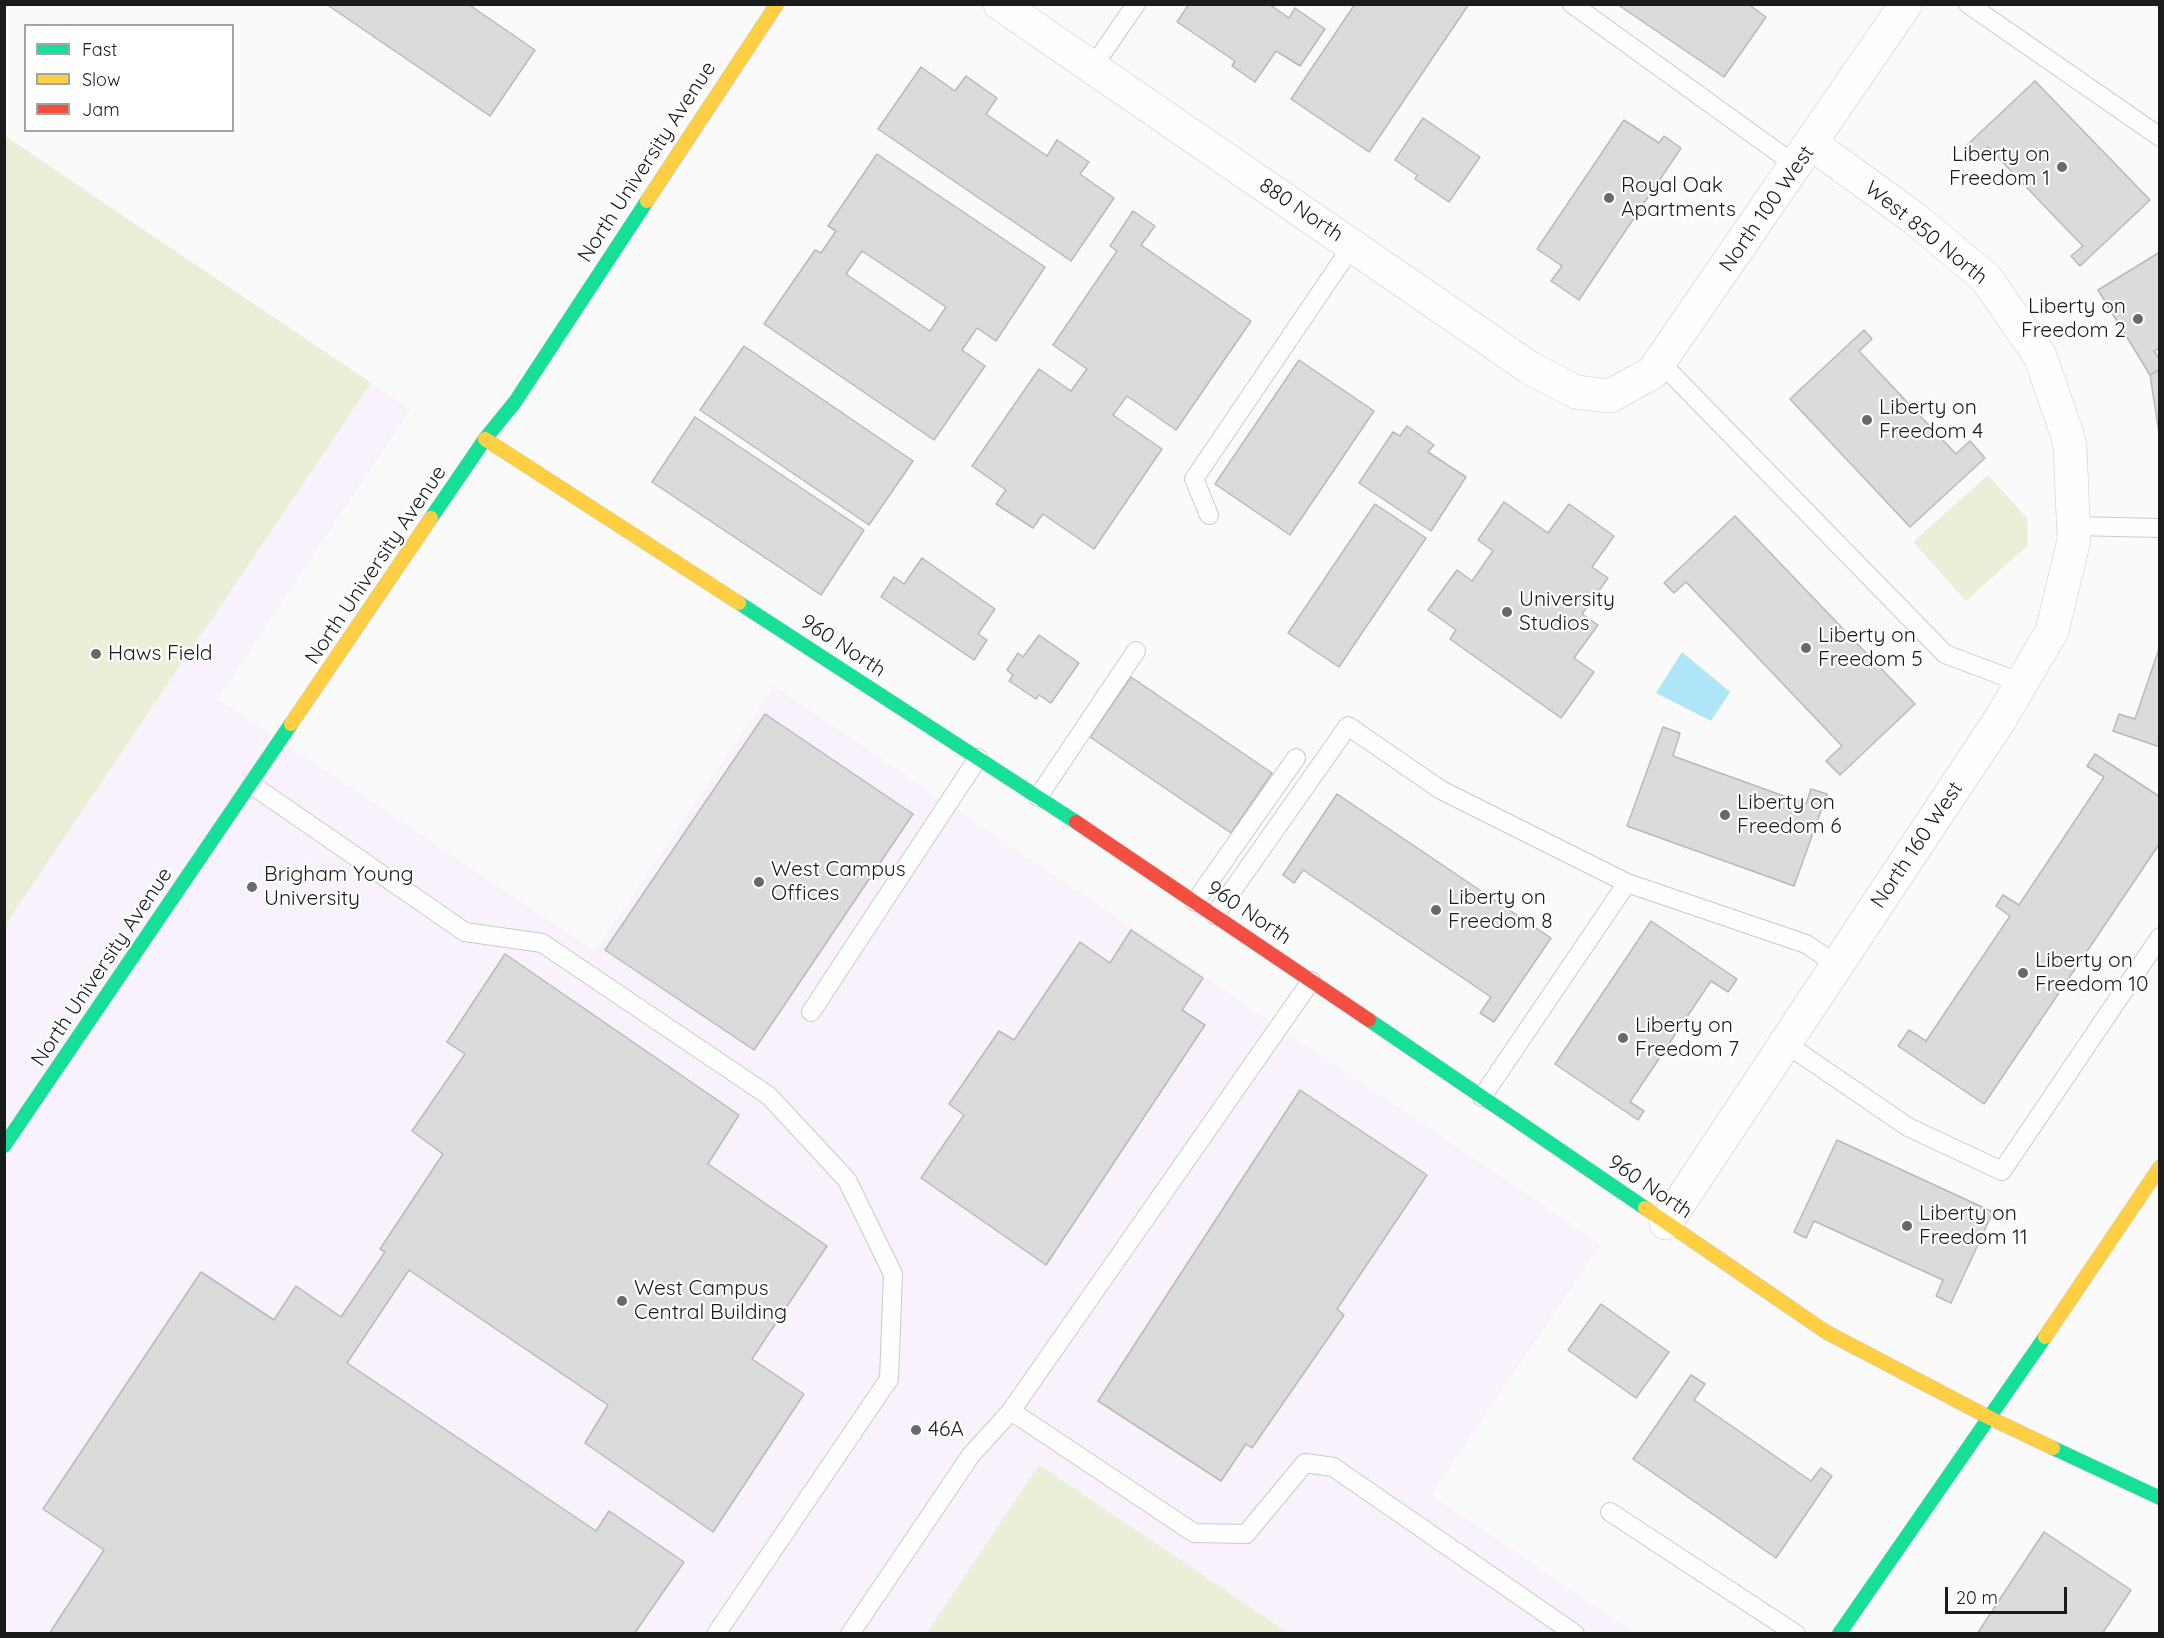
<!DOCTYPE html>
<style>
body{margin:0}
#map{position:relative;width:2164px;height:1638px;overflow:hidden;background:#fafafb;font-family:Quicksand,sans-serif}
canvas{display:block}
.frame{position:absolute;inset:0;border:6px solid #1a1b1b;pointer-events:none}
.legend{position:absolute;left:24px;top:24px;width:210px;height:108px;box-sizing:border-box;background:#fff;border:2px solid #a3a4a4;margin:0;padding:8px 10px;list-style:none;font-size:18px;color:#1a1b1b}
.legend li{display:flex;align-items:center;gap:12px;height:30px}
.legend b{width:30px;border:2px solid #a3a4a4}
.scale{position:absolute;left:1945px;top:1587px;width:122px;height:27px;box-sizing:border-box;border:3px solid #1a1b1b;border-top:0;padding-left:8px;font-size:18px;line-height:21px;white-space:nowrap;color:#1a1b1b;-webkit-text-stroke:4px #fff;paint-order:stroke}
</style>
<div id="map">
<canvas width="2164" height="1638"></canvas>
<div class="frame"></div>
<ul class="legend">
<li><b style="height:8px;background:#16e098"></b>Fast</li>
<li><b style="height:8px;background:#ffcf43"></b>Slow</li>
<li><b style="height:8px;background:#f24e42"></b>Jam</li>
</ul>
<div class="scale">20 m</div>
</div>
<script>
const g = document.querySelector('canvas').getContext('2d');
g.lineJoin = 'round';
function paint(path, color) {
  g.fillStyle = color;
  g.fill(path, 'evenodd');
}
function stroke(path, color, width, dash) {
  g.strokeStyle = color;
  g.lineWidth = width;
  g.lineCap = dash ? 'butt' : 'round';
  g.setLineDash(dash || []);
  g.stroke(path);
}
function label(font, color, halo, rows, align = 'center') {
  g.font = font + ' Quicksand,sans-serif';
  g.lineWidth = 4.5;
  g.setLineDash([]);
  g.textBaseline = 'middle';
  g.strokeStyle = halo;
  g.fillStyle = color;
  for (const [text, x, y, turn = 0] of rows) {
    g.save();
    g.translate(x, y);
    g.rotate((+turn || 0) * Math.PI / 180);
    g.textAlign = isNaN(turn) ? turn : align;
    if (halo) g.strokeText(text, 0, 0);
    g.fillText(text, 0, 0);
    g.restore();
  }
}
paint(new Path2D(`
 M4 136 410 409 218 699 595 951 774 686 1601 1244 1431 1495 1636 1633H5Z`), '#f9f2fd');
paint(new Path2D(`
 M5 136 371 383 5 925Z
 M1988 475 2027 518 2028 545 1966 601 1913 542Z
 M1039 1465 1289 1633H927Z`), '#eaf0d7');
paint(new Path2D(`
 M1682 652 1730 692 1711 721 1656 693Z`), '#aee6f8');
const building = new Path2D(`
 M326 4H468L535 50 490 116Z
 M1189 4H1269L1289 18 1295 8 1325 29 1300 66 1276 51 1255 82 1232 66 1235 61 1177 22Z
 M1355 4H1469L1369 152 1291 99Z
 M1617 4H1748L1766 17 1724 77Z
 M921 67 955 91 966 76 997 98 986 114 1047 156 1057 140 1089 162 1080 174 1114 198 1071 261 878 129Z
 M2035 81 2150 200 2080 266 2071 256 2083 246 2077 240 1988 147 1978 157 1967 145Z
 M1423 118 1480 157 1449 202 1415 179 1417 175 1395 160Z
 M1624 120 1659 143 1664 136 1681 148 1579 300 1551 281 1562 266 1537 249Z
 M877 154 1045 267 996 341 977 328 962 350 985 366 934 440 764 324 815 250 821 253 836 231 828 226ZM862 251 946 307 930 331 846 274Z
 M1133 211 1155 226 1141 245 1251 321 1176 430 1127 396 1113 415 1162 449 1094 549 1043 514 1033 528 996 504 1006 490 972 466 1039 369 1071 391 1087 369 1053 345 1117 251 1110 246Z
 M2160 252V348L2154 351 2160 360V369L2150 375 2098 290Z
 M1864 330 1872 339 1859 351 1956 454 1970 441 1985 458 1910 527 1790 399Z
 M744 346 913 461 869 525 700 410Z
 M1299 360 1374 411 1290 535 1215 484Z
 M2160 369V439L2150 375Z
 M695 417 864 530 821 595 652 482Z
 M1407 426 1434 445 1428 452 1466 477 1431 531 1359 483 1393 432 1400 436Z
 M1504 502 1548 533 1569 504 1614 536 1592 567 1608 578 1582 614 1598 625 1574 658 1594 672 1561 718 1450 639 1456 630 1428 610 1457 570 1472 581 1493 551 1478 540Z
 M1375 504 1426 538 1339 667 1288 633Z
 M1735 516 1915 704 1840 775 1826 761 1842 746 1686 582 1674 593 1664 583Z
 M922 558 995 609 978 634 987 640 974 660 881 597 894 577 904 584Z
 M1039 635 1079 663 1051 703 1039 695 1036 699 1009 681 1013 675 1007 670 1018 653 1023 657Z
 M2160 646V747L2113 731 2119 714 2135 719Z
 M1131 677 1272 773 1231 833 1090 737Z
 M765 714 913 814 754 1050 605 950Z
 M1663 727 1680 733 1673 756 1806 804 1811 789 1827 794 1794 886 1627 826Z
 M2095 754 2160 797V843L1984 1104 1898 1046 1909 1030 1926 1041 2010 916 1996 906 2003 895 2019 905 2104 777 2087 766Z
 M1337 794 1551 938 1494 1022 1480 1013 1491 997 1303 870 1294 883 1283 875Z
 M1651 921 1737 979 1728 992 1711 981 1630 1102 1644 1111 1638 1120 1555 1064Z
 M1131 930 1203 978 1182 1010 1205 1025 1046 1265 921 1178 964 1115 949 1104 999 1031 1014 1040 1080 942 1110 963Z
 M505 954 739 1115 708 1164 827 1246 752 1359 804 1394 713 1532 585 1443 608 1405 409 1270 347 1363 596 1531 609 1511 684 1562 634 1634H49L104 1550 43 1509 201 1272 274 1320 296 1286 341 1317 385 1252 380 1249 443 1154 412 1131 465 1054 447 1042Z
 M1300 1090 1427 1175 1337 1309 1344 1315 1252 1448 1246 1444 1221 1481 1098 1401Z
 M1837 1140 1993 1212 1951 1303 1936 1296 1943 1280 1814 1221 1806 1238 1794 1232Z
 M1601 1304 1669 1352 1636 1398 1568 1350Z
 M1691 1375 1705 1384 1694 1400 1811 1481 1821 1468 1832 1476 1776 1558 1633 1459Z
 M2044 1532 2131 1590 2102 1634H1977Z`);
paint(building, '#dbdbdc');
stroke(building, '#b9b9b9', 1.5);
const lane = new Path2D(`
 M1572 4 1797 166
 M1968 4 2160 137
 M1092 68 1136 4
 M1660 362 1945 654 2022 683
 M1209 515 1194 479 1352 246
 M2074 526 2160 528
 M252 785 465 932 542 943 769 1096 847 1180 893 1274 889 1379 716 1634
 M1038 797 1136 651
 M1627 883 1806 944 1837 965
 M1195 902 1296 758
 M1215 915 1348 726 1441 790 1627 883 1482 1097
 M811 1012 978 758
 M1785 1043 1908 1127 2002 1171 2160 937
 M1011 1411 1194 1533 1246 1534 1305 1463 1333 1467 1575 1634
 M1610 1512 1796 1634
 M850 1634 971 1455 1011 1411 1311 981`);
const street = new Path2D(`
 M1000 4 1530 368 1576 392 1610 396 1652 373 1906 4
 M1666 1223 2001 718 2052 631 2074 540 2070 446 2067 434 2040 356 1986 278 1914 218 1812 144`);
const fast = new Path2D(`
 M431 518 485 439 515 402 647 201
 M739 603 1076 822
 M1369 1020 1645 1208
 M4 1146 291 724
 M2053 1448 2160 1498
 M1839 1634 2045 1337`);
const slow = new Path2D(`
 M647 201 777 4
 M485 439 739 603
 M291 724 431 518
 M1645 1208 1826 1332 1990 1418 2053 1448
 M2045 1337 2160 1167`);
const jam = new Path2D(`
 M1076 822 1369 1020`);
stroke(lane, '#cacacb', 20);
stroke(street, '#cacacb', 34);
stroke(fast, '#cacacb', 15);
stroke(slow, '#cacacb', 15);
stroke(jam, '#cacacb', 15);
stroke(lane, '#fefefe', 18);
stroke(street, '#fefefe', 33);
stroke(fast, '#16e098', 14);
stroke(slow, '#ffcf43', 14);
stroke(jam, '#f24e42', 14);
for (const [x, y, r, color] of [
 [2062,167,6,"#686969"],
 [1609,198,6,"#686969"],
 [2138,319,6,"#686969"],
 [1867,420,6,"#686969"],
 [1507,612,6,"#686969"],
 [1806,648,6,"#686969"],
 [96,654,6,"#686969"],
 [1725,815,6,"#686969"],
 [759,882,6,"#686969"],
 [252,887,6,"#686969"],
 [1436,910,6,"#686969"],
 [2023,973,6,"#686969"],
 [1623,1038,6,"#686969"],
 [1907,1226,6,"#686969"],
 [622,1301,6,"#686969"],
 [916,1430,6,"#686969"]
]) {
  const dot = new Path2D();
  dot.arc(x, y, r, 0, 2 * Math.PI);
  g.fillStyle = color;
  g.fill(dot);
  stroke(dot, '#fff', 2);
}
label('21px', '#1a1b1b', '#fff', [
 ["Liberty on",2050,155,"right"],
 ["Freedom 1",2050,179,"right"],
 ["Royal Oak",1621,186],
 ["Apartments",1621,210],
 ["Liberty on",2126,307,"right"],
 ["Freedom 2",2126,331,"right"],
 ["Liberty on",1879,408],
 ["Freedom 4",1879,432],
 ["University",1519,600],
 ["Studios",1519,624],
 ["Liberty on",1818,636],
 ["Freedom 5",1818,660],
 ["Haws Field",108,654],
 ["Liberty on",1737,803],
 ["Freedom 6",1737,827],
 ["West Campus",771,870],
 ["Offices",771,894],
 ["Brigham Young",264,875],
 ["University",264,899],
 ["Liberty on",1448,898],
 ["Freedom 8",1448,922],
 ["Liberty on",2035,961],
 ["Freedom 10",2035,985],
 ["Liberty on",1635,1026],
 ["Freedom 7",1635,1050],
 ["Liberty on",1919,1214],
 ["Freedom 11",1919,1238],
 ["West Campus",634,1289],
 ["Central Building",634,1313],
 ["46A",928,1430]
], 'left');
label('21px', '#1a1b1b', '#fff', [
 ["North University Avenue",647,162,-57],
 ["North 100 West",1767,209,-55],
 ["880 North",1301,210,34],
 ["West 850 North",1926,233,39],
 ["North University Avenue",376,565,-56],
 ["960 North",843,646,33],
 ["North 160 West",1917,845,-56],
 ["960 North",1249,913,34],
 ["North University Avenue",102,967,-56],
 ["960 North",1650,1187,34]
]);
</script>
